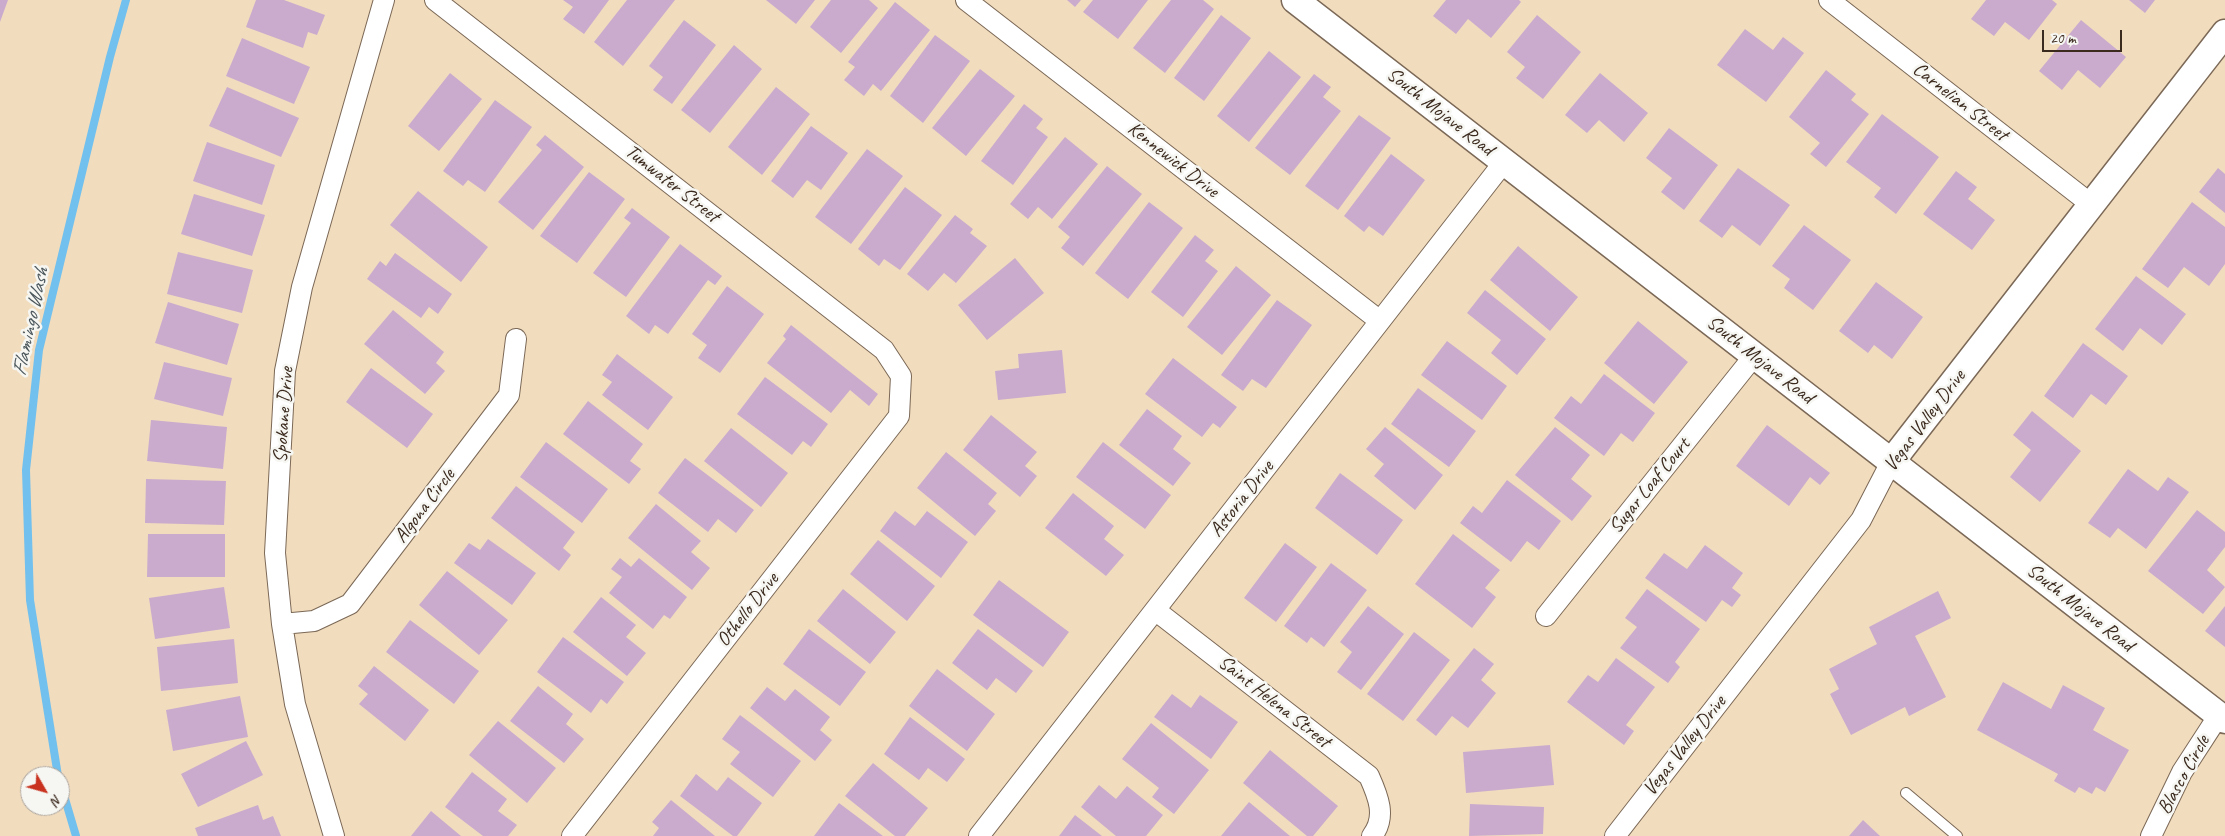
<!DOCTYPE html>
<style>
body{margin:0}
#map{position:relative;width:2225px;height:836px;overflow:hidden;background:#f1dcbe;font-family:Caveat,sans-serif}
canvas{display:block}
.north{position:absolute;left:20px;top:766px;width:50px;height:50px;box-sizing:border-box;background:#f6f6f2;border:1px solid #aba49d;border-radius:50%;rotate:128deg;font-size:14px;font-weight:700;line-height:20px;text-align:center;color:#3b2a1e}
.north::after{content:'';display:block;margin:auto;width:18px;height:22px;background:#c8321e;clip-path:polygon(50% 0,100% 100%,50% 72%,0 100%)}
.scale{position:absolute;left:2042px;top:30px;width:80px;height:22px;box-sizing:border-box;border:2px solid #3b2a1e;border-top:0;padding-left:6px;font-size:15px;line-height:18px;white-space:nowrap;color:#3b2a1e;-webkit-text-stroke:4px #f6f6f2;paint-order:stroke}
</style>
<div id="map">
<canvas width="2225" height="836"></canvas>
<div class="north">N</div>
<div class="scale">20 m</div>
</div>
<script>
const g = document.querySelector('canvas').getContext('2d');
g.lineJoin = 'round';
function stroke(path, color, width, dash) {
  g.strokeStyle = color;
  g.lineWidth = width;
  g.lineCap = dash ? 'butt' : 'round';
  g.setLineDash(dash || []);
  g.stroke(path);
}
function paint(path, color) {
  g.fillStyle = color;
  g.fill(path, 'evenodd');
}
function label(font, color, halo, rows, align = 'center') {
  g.font = font + ' Caveat,sans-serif';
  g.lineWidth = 5;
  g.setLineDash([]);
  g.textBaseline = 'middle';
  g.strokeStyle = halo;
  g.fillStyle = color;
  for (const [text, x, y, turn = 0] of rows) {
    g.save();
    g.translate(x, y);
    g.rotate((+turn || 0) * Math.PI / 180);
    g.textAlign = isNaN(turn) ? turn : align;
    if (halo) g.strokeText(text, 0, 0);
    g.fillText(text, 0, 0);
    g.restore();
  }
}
stroke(new Path2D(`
 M58 776 30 600 26 470 39 350 110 57 126 0
 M60 782 76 836`), '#72c0ed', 8);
paint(new Path2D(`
 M0 0H8L0 22Z
 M256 0H284L325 15 317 35 308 32 303 48 246 27Z
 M563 0H609L584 34 563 19 573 7Z
 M627 0H675L623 66 594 42Z
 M766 0H815L796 24Z
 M831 0H869L878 8 841 53 810 27Z
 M1067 0H1081L1075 7Z
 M1093 0H1148L1118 39 1083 12Z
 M1171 0H1203L1214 9 1165 73 1133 48Z
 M1446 0H1519L1521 2 1491 38 1468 19 1456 34 1433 16Z
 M1986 0H2052L2057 4 2029 40 2005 22 1994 36 1971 19Z
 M2129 0H2155L2145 13Z
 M895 2 930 30 881 91 873 84 864 96 844 80 855 67 848 62Z
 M1221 15 1251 38 1204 101 1174 78Z
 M1537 15 1581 52 1543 99 1516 78 1525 67 1507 52Z
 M684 20 716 45 672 104 653 90 663 77 649 66Z
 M2081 20 2126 57 2100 88 2078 70 2062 90 2039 71Z
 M1745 29 1773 50 1783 37 1804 53 1766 102 1717 65Z
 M935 35 970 61 923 123 890 96Z
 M242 38 310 67 294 104 226 76Z
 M734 45 762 69 710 133 681 110Z
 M1269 51 1301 77 1249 142 1217 116Z
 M980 69 1015 96 966 156 932 128Z
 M1826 70 1856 94 1851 100 1869 114 1826 167 1810 154 1820 143 1789 117Z
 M450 73 482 99 439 151 408 126Z
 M1600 73 1648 113 1624 142 1599 120 1587 133 1565 115Z
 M1314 74 1331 87 1323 97 1341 111 1290 175 1255 148Z
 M227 87 299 118 281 157 209 126Z
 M776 87 810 114 762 175 728 147Z
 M495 100 532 127 485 192 468 180 463 186 443 171Z
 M1024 104 1043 119 1036 128 1048 137 1013 185 981 161Z
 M1882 114 1939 157 1896 214 1874 197 1881 188 1846 162Z
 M1359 115 1391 138 1338 210 1305 186Z
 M811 126 848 153 821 190 807 180 793 198 771 181Z
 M1669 128 1718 165 1684 210 1661 192 1672 178 1646 158Z
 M545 135 584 167 533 230 498 202 542 150 536 145Z
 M1065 137 1098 164 1052 219 1038 207 1028 219 1010 204Z
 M207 142 275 165 262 205 193 181Z
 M867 149 903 176 851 244 815 217Z
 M1391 154 1425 180 1383 236 1369 226 1364 232 1344 216Z
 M1107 166 1142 194 1083 266 1061 248 1070 237 1058 227Z
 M1738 168 1790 205 1760 246 1732 225 1722 238 1699 221Z
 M2218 168 2225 174V213L2199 192Z
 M1956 171 1977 187 1968 199 1995 220 1972 250 1923 214Z
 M589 172 625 199 577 263 540 236Z
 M905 187 942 215 900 270 884 259 879 266 858 249Z
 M418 191 488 247 461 282 390 225Z
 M194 194 265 215 252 256 181 234Z
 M1149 202 1183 228 1128 299 1095 273Z
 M2192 202 2225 227V264L2209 286 2184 267 2168 288 2142 269Z
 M632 208 670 237 626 297 593 273 631 223 624 218Z
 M955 215 973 229 970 233 987 246 956 283 944 273 928 291 907 274Z
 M1804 225 1851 260 1813 310 1784 288 1790 279 1772 266Z
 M1195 235 1214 250 1205 261 1218 271 1183 317 1151 292Z
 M680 244 722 276 715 285 708 280 668 334 655 325 649 334 626 316Z
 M1518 246 1578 297 1550 331 1490 280Z
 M178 252 253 270 242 313 167 294Z
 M395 253 452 294 438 314 429 307 421 318 367 279 380 261 386 266Z
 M1015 258 1044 293 987 340 958 305Z
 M1236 266 1271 295 1222 355 1187 327Z
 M2136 276 2186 314 2162 345 2140 328 2123 351 2095 329Z
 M1876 282 1923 317 1892 359 1874 345 1868 353 1839 331Z
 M727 286 764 314 720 373 698 358 707 345 692 334Z
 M1485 290 1546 339 1517 375 1491 353 1501 340 1467 313Z
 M1277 300 1312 325 1266 388 1252 379 1243 391 1221 375Z
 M168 302 239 324 227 365 155 343Z
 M393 310 444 352 436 363 445 371 425 394 364 344Z
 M1638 321 1688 362 1654 404 1604 363Z
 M791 325 878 394 869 406 850 390 831 413 767 363 786 339 783 336Z
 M1447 341 1507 386 1482 420 1421 375Z
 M2083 343 2128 376 2106 405 2091 394 2073 418 2044 396Z
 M1062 350 1066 393 998 400 995 371 1019 368 1018 354Z
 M617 354 673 397 648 430 602 395 612 382 602 375Z
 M1173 358 1237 407 1220 428 1213 423 1202 437 1145 394Z
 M164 362 232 378 223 416 154 399Z
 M371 368 433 414 407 448 346 402Z
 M1604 374 1655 413 1633 442 1621 433 1604 456 1554 418 1571 396 1581 404Z
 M765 377 828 424 811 447 803 441 792 455 737 414Z
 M1418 388 1476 431 1449 467 1391 424Z
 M588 401 643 444 630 461 641 469 629 484 563 434Z
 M1147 409 1182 436 1173 449 1191 463 1173 486 1119 445Z
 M2032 411 2081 451 2040 502 2010 477 2031 450 2013 435Z
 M991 415 1037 452 1025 466 1037 476 1020 497 963 450Z
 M151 420 227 427 223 469 147 461Z
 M1767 425 1830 473 1820 485 1810 477 1789 506 1736 466Z
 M1385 427 1443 475 1415 510 1374 476 1384 464 1366 449Z
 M1555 427 1590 455 1571 479 1592 496 1572 521 1515 475Z
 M731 428 788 473 761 507 704 461Z
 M546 442 608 489 582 523 520 477Z
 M1103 442 1171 495 1145 529 1076 477Z
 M946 452 997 493 988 504 996 511 975 536 917 488Z
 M685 458 754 510 736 533 718 519 708 532 658 493Z
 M2128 469 2158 491 2168 477 2189 492 2146 549 2118 528 2110 538 2088 523Z
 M1340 473 1403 520 1377 555 1315 508Z
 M146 479 226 481 224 525 145 523Z
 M1507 480 1561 521 1539 550 1527 541 1511 562 1460 523 1473 506 1482 513Z
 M516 486 575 532 563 548 571 555 559 571 491 518Z
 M1073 493 1114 526 1104 539 1124 555 1106 576 1045 528Z
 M656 504 701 541 691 552 710 568 692 590 628 538Z
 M2197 510 2225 532V547L2207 570 2225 587 2203 614 2148 571Z
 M895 511 915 526 927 511 968 542 941 578 880 531Z
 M148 534H225V577H147Z
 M1453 534 1500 570 1485 588 1496 597 1472 628 1415 584Z
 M488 539 536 573 512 605 454 563 469 543 480 550Z
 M878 540 935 586 907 621 850 574Z
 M1285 543 1317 567 1276 622 1244 598Z
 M1705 545 1743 573 1732 588 1741 595 1732 607 1722 600 1706 622 1645 578 1664 553 1687 569Z
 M620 558 631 567 639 558 687 597 670 619 664 615 653 629 609 593 622 577 611 569Z
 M1331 563 1367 590 1324 647 1311 637 1307 643 1284 626Z
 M447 571 508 620 479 655 419 605Z
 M999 580 1069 632 1043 667 973 615Z
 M224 587 230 628 155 639 149 598Z
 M843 589 896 632 870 664 817 621Z
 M1647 589 1700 629 1675 662 1680 667 1668 683 1620 648 1637 627 1625 618Z
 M1938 591 1951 618 1915 636 1946 697 1909 716 1905 707 1851 735 1830 694 1839 689 1829 669 1877 644 1869 627Z
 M601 597 636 625 626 637 646 653 627 676 573 632Z
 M1368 606 1404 634 1361 690 1337 672 1352 652 1340 642Z
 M2225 606V647L2205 631Z
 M410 620 479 671 454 704 386 652Z
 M809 629 866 672 840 706 783 664Z
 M978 629 1033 671 1016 693 996 678 987 690 952 663Z
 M1414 632 1450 660 1403 721 1367 694Z
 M563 637 624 682 607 704 601 699 591 713 537 672Z
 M234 639 238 683 161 691 157 647Z
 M1474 648 1494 664 1481 680 1496 693 1468 728 1452 716 1436 736 1416 720Z
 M1616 658 1655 687 1626 725 1634 731 1624 745 1567 702 1588 675 1598 682Z
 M374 666 429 710 405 741 359 704 368 694 358 686Z
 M937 669 995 714 967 751 909 706Z
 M2003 682 2051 709 2063 685 2105 708 2093 730 2129 750 2105 792 2096 787 2092 794 2079 787 2075 793 2054 781 2058 774 1977 730Z
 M538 686 573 714 566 724 584 739 564 763 510 721Z
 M767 687 785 701 795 689 830 717 820 730 832 740 815 761 750 708Z
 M1172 694 1191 708 1200 695 1238 722 1211 759 1154 717Z
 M240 696 248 737 173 751 166 710Z
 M740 715 801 761 773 797 730 764 740 752 722 739Z
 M910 717 965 759 947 782 928 768 919 780 884 754Z
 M498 721 556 768 527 803 469 755Z
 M1151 723 1209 770 1174 814 1152 797 1159 788 1122 759Z
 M246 741 263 775 198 807 181 774Z
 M1550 745 1554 785 1466 793 1463 752Z
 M1270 750 1338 806 1313 836H1307L1243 783Z
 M873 763 928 808 905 836H895L845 796Z
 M472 772 507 799 498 811 517 825 508 836H483L445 807Z
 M696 774 717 791 728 777 762 803 737 836H733L680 796Z
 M1099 785 1116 799 1127 786 1163 815 1146 836H1116L1081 807Z
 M671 800 715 836H653L659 828 652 822Z
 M1249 802 1290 836H1221Z
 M839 803 883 836H814Z
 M1470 804 1544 807 1543 834 1469 836Z
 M258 805 263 820 273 816 281 836H198L195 828Z
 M431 811 461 836H411Z
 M1075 815 1102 836H1059Z
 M1863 820 1880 836H1849Z`), '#cbabcd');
const service = new Path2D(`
 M1906 793 1957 836`);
const minor = new Path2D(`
 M435 0 884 350 901 376 899 416 572 836
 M966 0 1380 321
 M1829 0 2092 205
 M1155 610 1369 776C1378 796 1387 817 1372 836
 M1546 616 1754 356
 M282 624 314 621 350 604 509 395 516 339
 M334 836 295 704 282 624 275 553 285 371 302 287 384 0
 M979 836 1504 162
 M1615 836 1861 520 1891 462
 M2151 836 2182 772 2219 715`);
const tertiary = new Path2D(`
 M1295 0 2225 720
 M1891 462 2225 33`);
stroke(service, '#7b6856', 12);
stroke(minor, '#7b6856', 22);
stroke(tertiary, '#7b6856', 29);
stroke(service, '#fff', 10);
stroke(minor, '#fff', 20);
stroke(tertiary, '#fff', 26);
label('20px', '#3b2a1e', '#f6f6f2', [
 ["Carnelian Street",1960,102,38],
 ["South Mojave Road",1440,112,38],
 ["Kennewick Drive",1173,160,38],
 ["Tumwater Street",672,184,38],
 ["South Mojave Road",1760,360,38],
 ["Spokane Drive",284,415,-86],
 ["Vegas Valley Drive",1925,421,-53],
 ["Sugar Loaf Court",1650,486,-51],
 ["Astoria Drive",1242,499,-52],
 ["Algona Circle",425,506,-53],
 ["South Mojave Road",2080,608,38],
 ["Othello Drive",748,610,-52],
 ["Saint Helena Street",1274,702,38],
 ["Vegas Valley Drive",1685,746,-52],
 ["Blasco Circle",2184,775,-61]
]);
label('italic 21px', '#4c575c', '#f6f6f2', [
 ["Flamingo Wash",31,322,-78]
]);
</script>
